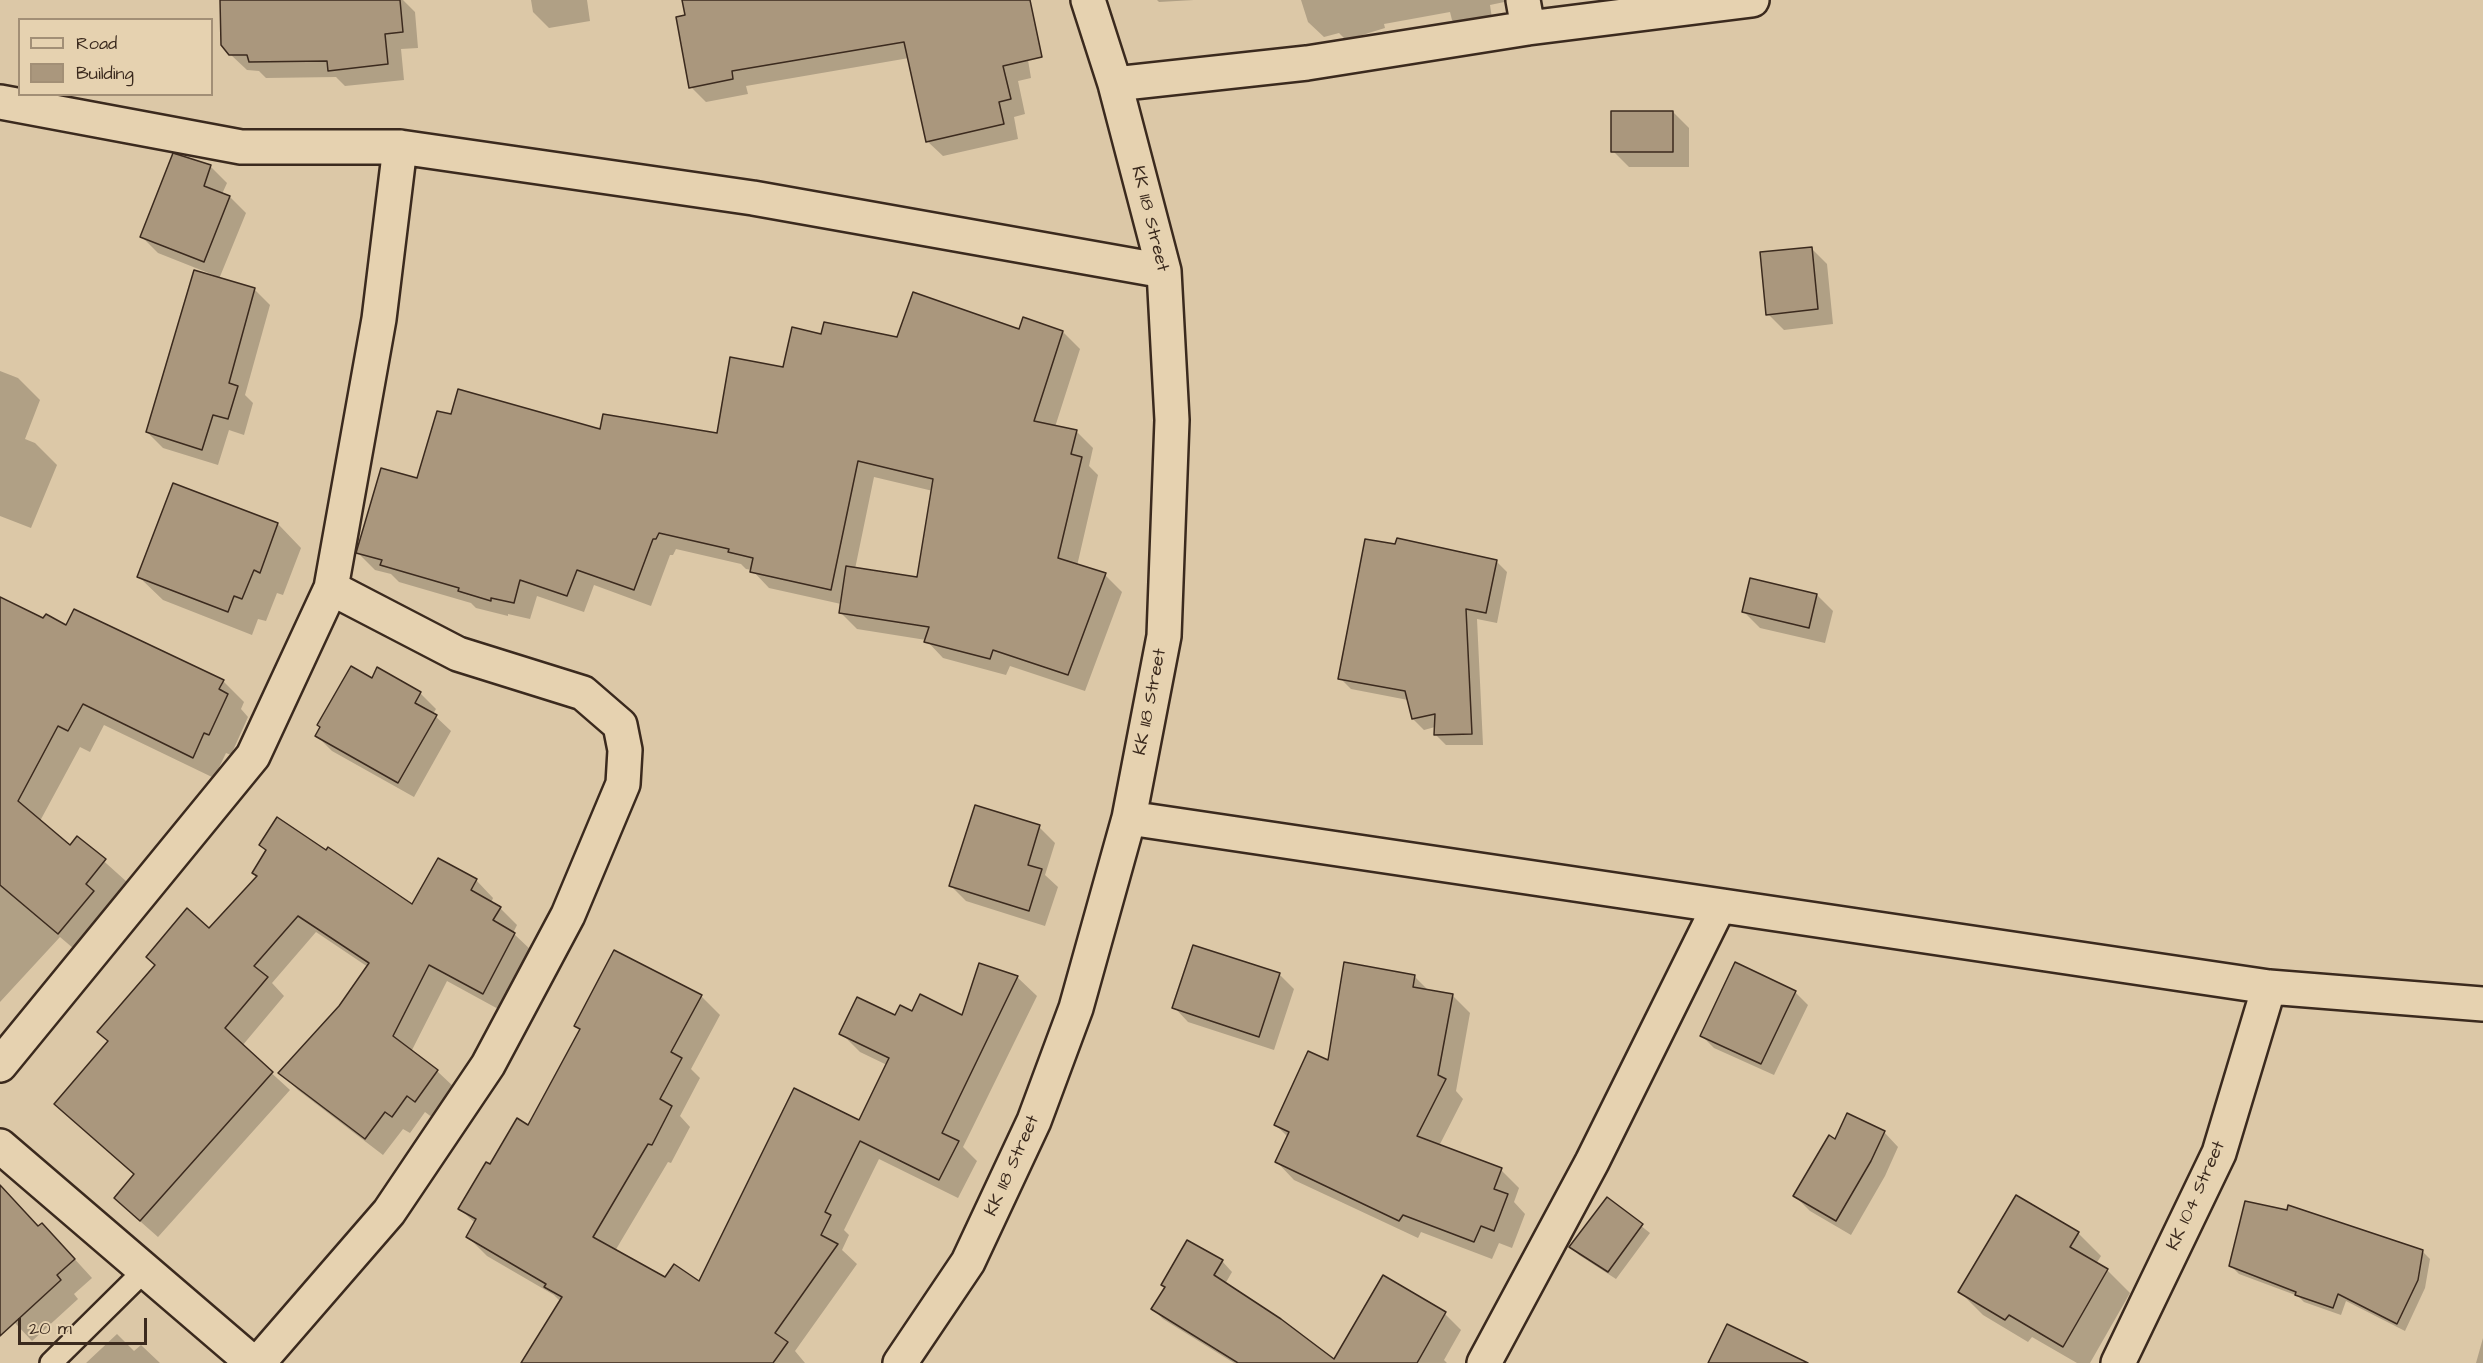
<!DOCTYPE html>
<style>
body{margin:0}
#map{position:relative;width:2483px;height:1363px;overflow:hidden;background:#dcc8a7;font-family:"Architects Daughter",sans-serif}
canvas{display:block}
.legend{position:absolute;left:18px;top:18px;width:195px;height:78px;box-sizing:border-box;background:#e6d2b0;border:2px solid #a28f76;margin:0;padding:8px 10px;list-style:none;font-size:18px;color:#3b2a1e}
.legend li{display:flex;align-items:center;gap:12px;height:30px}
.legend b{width:30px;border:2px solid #a28f76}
.scale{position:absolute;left:18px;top:1318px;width:129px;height:27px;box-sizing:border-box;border:3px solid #3b2a1e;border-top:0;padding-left:8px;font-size:18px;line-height:21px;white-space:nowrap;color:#3b2a1e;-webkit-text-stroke:4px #e6d2b0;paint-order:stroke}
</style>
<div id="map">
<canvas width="2483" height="1363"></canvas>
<ul class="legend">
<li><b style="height:8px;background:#e6d2b0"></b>Road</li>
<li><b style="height:16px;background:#aa977d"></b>Building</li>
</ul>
<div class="scale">20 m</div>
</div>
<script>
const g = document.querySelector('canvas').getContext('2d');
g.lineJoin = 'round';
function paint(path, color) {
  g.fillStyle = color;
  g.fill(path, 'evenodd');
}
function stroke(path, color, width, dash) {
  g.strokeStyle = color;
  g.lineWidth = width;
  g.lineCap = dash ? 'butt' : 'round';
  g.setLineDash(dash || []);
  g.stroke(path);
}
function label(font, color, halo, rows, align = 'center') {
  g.font = font + ' "Architects Daughter",sans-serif';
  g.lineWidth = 4.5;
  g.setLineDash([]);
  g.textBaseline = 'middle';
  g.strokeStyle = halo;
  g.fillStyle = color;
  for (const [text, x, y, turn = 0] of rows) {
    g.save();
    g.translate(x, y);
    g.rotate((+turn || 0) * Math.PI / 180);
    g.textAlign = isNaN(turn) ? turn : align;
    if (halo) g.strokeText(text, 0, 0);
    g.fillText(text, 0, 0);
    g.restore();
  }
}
paint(new Path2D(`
 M222 0H403L415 12 418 48 401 49 404 80 345 86 336 77 266 78 259 71 247 70 230 54Z
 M531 0H587L590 21 549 28 533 12Z
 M684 0H1018L1031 78 1018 81 1025 114 1014 117 1018 139 943 156 927 141 909 58 746 86 748 94 706 102 691 87 687 16Z
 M1157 0H1194L1159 2Z
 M1301 0H1514L1490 5 1494 32 1468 36 1452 20 1450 12 1384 24 1385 28 1346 40 1339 33 1324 37 1308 22Z
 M1673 112 1689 128V167H1629L1613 151Z
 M174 155 211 167 227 183 222 194 230 197 246 213 219 279 254 289 270 305 245 395 253 403 244 435 229 430 218 465 163 448 147 432 216 276 158 253 142 237Z
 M1811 248 1827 264 1833 324 1784 330 1768 314Z
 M1020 331 1063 332 1080 349 1055 427 1076 431 1093 448 1089 466 1098 475 1077 566 1105 575 1122 592 1085 691 1010 666 1006 675 943 658 926 640 857 629 840 612 841 604 769 588 752 570 746 569 741 564 676 549 673 555H670L651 606 594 585 584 612 537 596 530 619 508 614V616L476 608 471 603 399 582 391 574 375 570 358 553 418 480 452 416 602 431 718 435 784 368 823 335 898 339ZM874 477 933 491 918 579 855 569Z
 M0 371 18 378 40 400 25 439 35 443 57 465 31 528 0 516Z
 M174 485 278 524 301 548 283 595 277 593 266 621 258 619 252 635 163 600 139 577Z
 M1496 561 1507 572 1497 623 1477 619 1483 745H1446L1435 734V727L1424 730 1413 719 1408 700 1351 689 1340 678Z
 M1817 595 1833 611 1825 643 1760 628 1744 612Z
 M0 599 44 620 223 681 244 702 241 709 248 717 231 755 226 753 214 778 104 725 90 752 80 747 40 821 70 847 78 838 127 882 107 905 115 913 80 954 60 937 0 1002Z
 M372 680 420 693 436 709 433 714 451 731 414 797 332 751 317 736Z
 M1039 827 1055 843 1045 875 1058 887 1045 926 966 901 950 885Z
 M260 845 413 906 476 880 493 898 491 903 500 908 517 925 513 933 532 951 500 1010 447 981 411 1052 437 1071 455 1088 433 1118 425 1112 410 1133 403 1129 383 1155 298 1090 280 1073 340 1007 368 967 316 932 272 983 284 996 242 1046 290 1090 158 1237 133 1215 135 1176 56 1104 258 877 253 873 267 851Z
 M1194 947 1280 975 1294 989 1274 1050 1188 1022 1174 1007Z
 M980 965 1017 977 1037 996 963 1147 977 1161 958 1198 879 1159 844 1230 849 1235 842 1250 857 1264 795 1351 805 1363H523L561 1302 554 1295 487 1256 468 1237 475 1223 460 1209 491 1166 528 1127 581 1030 576 1025 701 996 720 1015 691 1069 700 1078 680 1116 690 1127 671 1163 668 1162 615 1251 665 1279 699 1284 859 1122 887 1065 860 1052 841 1033 912 1013 963 1017Z
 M1414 976 1429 991 1452 995 1470 1013 1456 1091 1463 1099 1439 1146 1501 1170 1519 1188 1514 1202 1525 1214 1512 1248 1499 1243 1492 1259 1421 1232 1418 1238 1294 1180 1276 1161 1288 1137 1276 1125 1329 1063Z
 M1795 992 1808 1005 1774 1075 1714 1048 1702 1036Z
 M1884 1132 1898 1147 1885 1176 1851 1235 1810 1211 1795 1196 1836 1141Z
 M0 1185 39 1227 60 1243 92 1278 74 1294 78 1299 32 1341 0 1307Z
 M2016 1197 2078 1233 2101 1256 2096 1264 2108 1271 2130 1293 2090 1363H2077L2032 1337 2028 1342 1983 1315 1960 1292Z
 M1607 1199 1650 1233 1616 1279 1579 1255 1571 1247Z
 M2422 1251 2430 1259 2425 1288 2405 1331 2346 1301 2341 1315 2304 1302 2298 1296 2239 1274 2231 1266Z
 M1222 1261 1232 1272 1225 1284 1333 1363H1234L1163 1319 1153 1309Z
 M1383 1277 1445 1314 1461 1330 1444 1360 1447 1363H1333Z
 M117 1334 134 1351 141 1345 160 1363H86Z
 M2483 1338V1363H2476Z`), '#0003');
const building = new Path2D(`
 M220 0H400L403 32 385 34 388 64 328 71 327 61 249 62 247 55H229L221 45Z
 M682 0H1030L1042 57 1003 66 1011 99 999 102 1004 124 926 142 904 42 732 71 733 79 689 88 676 17 685 15Z
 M1611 111H1673V152H1611Z
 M173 153 211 165 204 186 230 196 204 262 140 237Z
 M1812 247 1818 309 1766 315 1760 252Z
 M194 270 255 288 229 383 238 386 228 419 213 415 202 450 146 432Z
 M913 292 1019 329 1023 317 1063 331 1034 421 1077 430 1071 454 1082 457 1058 558 1106 573 1068 675 993 650 990 659 924 642 929 627 839 613 846 566 917 577 933 479 858 461 831 590 750 572 753 558 728 552 729 549 659 533 656 539H653L634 590 577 570 567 596 520 580 514 603 491 598V601L458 591 459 588 380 565 382 560 356 553 381 468 417 478 437 411 451 414 458 389 600 429 603 414 717 433 730 357 783 367 792 327 821 334 824 322 897 337Z
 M173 483 278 523 260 573 254 570 242 599 234 596 228 612 137 577Z
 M1397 538 1497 560 1486 613 1466 609 1472 734 1434 735 1435 714 1412 719 1405 691 1338 679 1365 539 1395 544Z
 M1750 578 1817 594 1809 628 1742 612Z
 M0 597 43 618 46 614 66 625 74 609 224 680 219 689 228 694 209 735 204 733 193 758 83 704 68 731 58 726 18 801 70 845 77 836 106 859 86 884 94 891 58 934 0 885Z
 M351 666 372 678 377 667 421 692 415 703 437 715 398 783 315 736 320 727 317 725Z
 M975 805 1040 825 1028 865 1042 869 1029 911 949 886Z
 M277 817 326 850 328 847 412 904 438 858 477 879 471 890 501 907 493 920 515 933 483 994 429 965 393 1036 438 1070 415 1102 407 1096 392 1117 385 1112 365 1139 278 1073 339 1006 369 963 298 916 254 966 268 977 225 1028 273 1072 140 1221 114 1198 134 1174 54 1104 108 1041 97 1032 155 965 146 957 187 908 209 928 257 876 252 873 266 850 259 845Z
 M1193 945 1280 973 1259 1037 1172 1008Z
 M614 950 702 995 671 1052 682 1058 660 1099 672 1106 652 1145 648 1144 593 1237 665 1277 674 1264 699 1281 794 1088 859 1120 889 1058 839 1034 857 997 895 1015 900 1005 912 1011 920 994 962 1015 979 963 1018 976 942 1133 959 1141 939 1180 860 1141 825 1212 831 1215 821 1235 838 1244 775 1333 788 1342 773 1363H521L562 1297 544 1287 546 1284 466 1237 476 1219 458 1209 486 1162 490 1164 517 1118 528 1125 580 1029 574 1026Z
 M1344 962 1415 975 1413 987 1453 994 1438 1075 1446 1079 1417 1136 1502 1168 1494 1189 1508 1194 1494 1231 1481 1226 1474 1242 1403 1215 1399 1221 1275 1162 1289 1132 1274 1125 1308 1051 1328 1060Z
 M1735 962 1796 991 1761 1064 1700 1036Z
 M1847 1113 1885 1131 1871 1161 1836 1221 1793 1196 1829 1135 1835 1139Z
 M0 1185 38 1226 42 1223 75 1259 57 1275 61 1280 0 1336Z
 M2016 1195 2079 1232 2070 1247 2108 1269 2063 1347 2009 1315 2005 1320 1958 1292Z
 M1607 1197 1643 1224 1608 1272 1569 1247Z
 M2245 1201 2287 1210 2288 1205 2423 1250 2418 1280 2397 1324 2338 1294 2333 1308 2295 1295 2296 1292 2229 1266Z
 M1187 1240 1223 1260 1214 1275 1281 1319 1334 1359 1383 1275 1446 1312 1417 1363H1238L1151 1309 1165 1287 1161 1285Z
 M1727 1324 1808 1363H1708Z`);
paint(building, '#aa977d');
stroke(building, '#3b2a1e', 1.5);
const lane = new Path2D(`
 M51 1363 145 1270`);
const street = new Path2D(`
 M1523 0 1528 28
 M1115 84 1307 63 1528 28 1752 0
 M0 102 241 147H400L753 198 1164 271
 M1129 818 2269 987 2483 1004
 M0 1065 253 756 331 588 379 319 400 147
 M0 1146 253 1363
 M258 1363 389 1212 488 1065 568 915 623 784 625 750 620 725 583 693 458 654 331 588
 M900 1363 968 1262 1034 1121 1076 1008 1129 818 1164 636 1172 420 1164 271 1115 84 1088 0
 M1484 1363 1592 1162 1719 906
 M2118 1363 2219 1153 2269 987`);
stroke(lane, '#3b2a1e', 26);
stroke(street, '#3b2a1e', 38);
stroke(lane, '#e6d2b0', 21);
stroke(street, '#e6d2b0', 33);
label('18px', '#3b2a1e', '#e6d2b0', [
 ["KK 118 Street",1149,219,76],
 ["KK 118 Street",1151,702,-79],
 ["KK 118 Street",1013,1166,-66],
 ["KK 104 Street",2197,1196,-66]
]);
</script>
